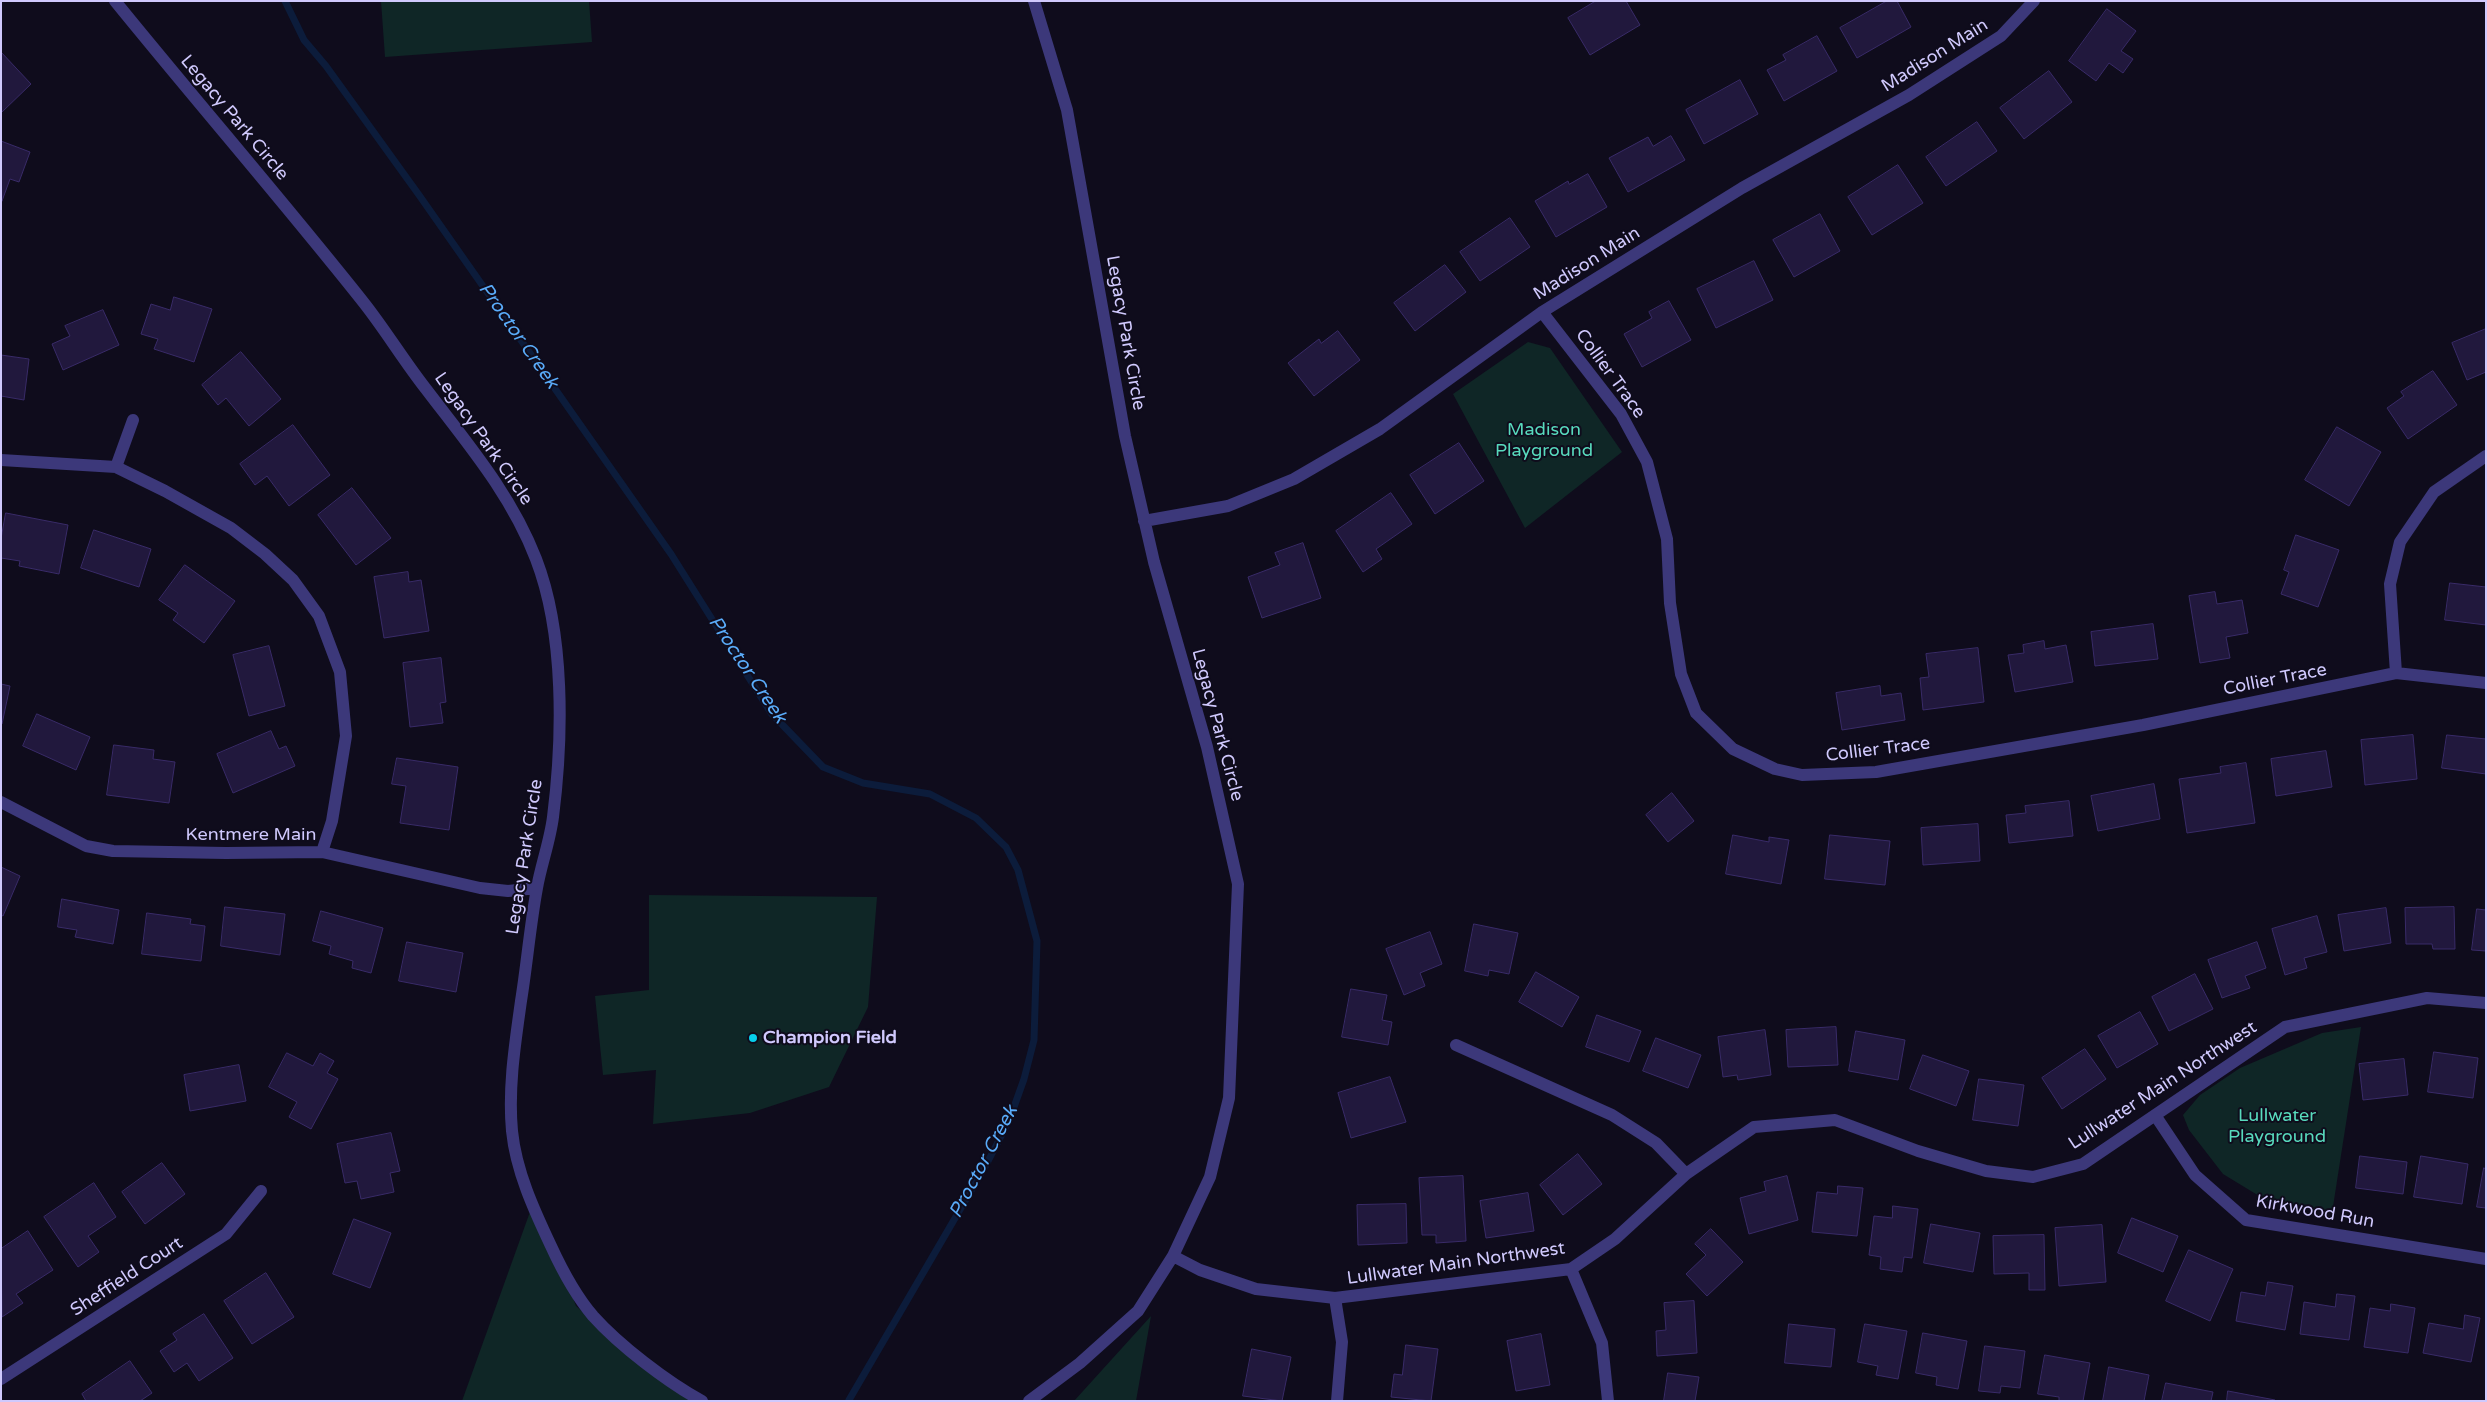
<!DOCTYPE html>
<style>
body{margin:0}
#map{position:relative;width:2487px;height:1402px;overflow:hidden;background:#0f0c1c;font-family:"Varela Round",sans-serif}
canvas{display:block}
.frame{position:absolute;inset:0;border:2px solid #d0c9fd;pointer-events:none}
</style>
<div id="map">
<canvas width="2487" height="1402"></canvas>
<div class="frame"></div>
</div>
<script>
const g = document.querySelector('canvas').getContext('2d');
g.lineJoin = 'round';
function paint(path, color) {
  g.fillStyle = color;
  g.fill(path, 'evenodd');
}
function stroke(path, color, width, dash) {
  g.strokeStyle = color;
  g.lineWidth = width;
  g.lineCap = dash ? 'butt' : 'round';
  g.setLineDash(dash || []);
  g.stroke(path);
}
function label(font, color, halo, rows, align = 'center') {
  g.font = font + ' "Varela Round",sans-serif';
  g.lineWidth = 4;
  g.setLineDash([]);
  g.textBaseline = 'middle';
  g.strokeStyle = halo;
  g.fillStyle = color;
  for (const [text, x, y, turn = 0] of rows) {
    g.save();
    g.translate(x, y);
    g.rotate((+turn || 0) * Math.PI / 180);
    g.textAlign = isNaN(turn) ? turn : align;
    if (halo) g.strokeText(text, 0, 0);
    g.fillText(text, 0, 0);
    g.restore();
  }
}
paint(new Path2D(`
 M381 1H589L592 42 385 57Z
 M1528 342 1550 348 1622 452 1525 528 1453 394Z
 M649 895 877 897 868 1007 829 1087 750 1113 653 1124 656 1070 603 1075 595 996 649 990Z
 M2361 1027 2332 1213 2269 1202 2223 1174 2189 1130 2183 1115 2200 1095 2240 1068 2322 1033Z
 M535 1198 576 1306 663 1383 701 1401H462Z
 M1151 1316 1136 1401H1074Z`), '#0f2626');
stroke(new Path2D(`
 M285 1 304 40 326 66 419 195 671 554 771 713 823 767 863 783 930 794 976 818 1006 847 1018 870 1037 941 1034 1040 1024 1079 1009 1121 986 1165 849 1400`), '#0c1c3b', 7);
const building = new Path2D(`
 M1596 1H1626L1640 25 1590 55 1568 18Z
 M1887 1H1897L1911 27 1857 58 1840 28Z
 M2107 9 2136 31 2121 51 2133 59 2123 73 2109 63 2096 81 2069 61Z
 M1817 36 1837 71 1784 101 1767 70 1786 60 1783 55Z
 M1 52 31 84 2 112H1Z
 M2049 71 2072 102 2024 139 2000 108Z
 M1740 80 1758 114 1704 144 1686 110Z
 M1977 122 1997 151 1946 186 1926 157Z
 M1671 136 1685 160 1628 192 1609 158 1648 137 1653 146Z
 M1 141 30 152 19 182 10 179 2 201Z
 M1898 165 1923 203 1872 235 1848 197Z
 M1588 174 1607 207 1556 237 1535 201 1568 181 1569 184Z
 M1820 214 1840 251 1794 277 1773 240Z
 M1510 218 1530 247 1480 281 1460 252Z
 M1754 261 1773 300 1716 328 1697 289Z
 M1445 265 1466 292 1415 331 1394 303Z
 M174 297 212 309 194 362 154 349 158 339 141 334 151 304 170 310Z
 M1669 301 1691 340 1642 367 1624 334 1652 318 1649 312Z
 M103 310 119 345 63 370 52 344 70 336 65 326Z
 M2486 329V372L2467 380 2452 343Z
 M1338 331 1360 360 1314 396 1288 363 1319 339 1321 343Z
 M241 352 281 399 249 426 226 398 218 405 202 385Z
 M1 355 29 359 24 400 1 396Z
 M2433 371 2457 405 2408 439 2387 408 2404 396 2401 392Z
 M293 425 330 475 289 506 267 476 255 485 240 464Z
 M2337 427 2381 452 2349 506 2305 480Z
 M1459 443 1484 481 1435 514 1410 475Z
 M352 488 391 538 356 565 318 515Z
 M1391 493 1412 524 1376 549 1382 559 1363 572 1336 531Z
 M6 513 68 525 59 574 19 566 20 561 1 558V539Z
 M94 530 151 549 139 587 81 568Z
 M2296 535 2339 550 2318 607 2281 594 2289 572 2284 570Z
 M1303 543 1321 598 1262 618 1248 577 1280 565 1275 553Z
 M185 565 235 601 204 643 173 620 178 613 159 600Z
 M408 572 409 582 421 580 429 631 384 638 374 577Z
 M2450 583 2486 587V625L2445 620Z
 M2215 592 2217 604 2242 600 2248 633 2226 637 2230 658 2200 663 2189 596Z
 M2153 624 2158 659 2095 666 2091 632Z
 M2044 641 2045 649 2066 645 2073 682 2015 692 2008 655 2024 653 2023 645Z
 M269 646 285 706 249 716 233 655Z
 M1978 648 1984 702 1923 710 1920 678 1929 677 1926 654Z
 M441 658 446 702 440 703 443 723 410 727 403 663Z
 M1 684 10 686 2 724H1Z
 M1880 686 1881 696 1901 693 1905 720 1842 730 1836 693Z
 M37 714 90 737 76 770 23 746Z
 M271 731 279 749 286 746 295 766 233 793 217 754Z
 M2413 735 2417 779 2365 785 2361 740Z
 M2447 735 2486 739V774L2442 768Z
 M114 745 154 750 153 759 175 762 169 803 107 795Z
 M2326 751 2332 787 2276 796 2271 759Z
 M397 758 458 767 449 830 400 823 406 786 392 784Z
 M2246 763 2255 823 2187 833 2179 779 2221 773 2220 767Z
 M2154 784 2160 819 2098 831 2091 796Z
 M1672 793 1694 821 1668 842 1646 815Z
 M2069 801 2073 836 2009 843 2006 815 2026 813 2025 806Z
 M1978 824 1980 861 1923 865 1921 828Z
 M1733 835 1769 842V837L1789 840 1781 884 1726 874Z
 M1830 835 1890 841 1885 885 1825 879Z
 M1 867 20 876 3 916 1 915Z
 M62 899 119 910 113 944 75 937 77 930 58 927Z
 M225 907 285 914 280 955 221 946Z
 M2454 907 2455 949H2433L2432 944H2406L2405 908Z
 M2386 908 2391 943 2344 951 2338 915Z
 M2477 909 2486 910V951L2472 950Z
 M321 911 383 928 371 973 352 968 353 961 329 954 331 946 313 941Z
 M147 913 191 919 190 924 205 926 201 961 142 954Z
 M2317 916 2327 952 2304 958 2307 968 2285 975 2272 929Z
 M1474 924 1518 933 1509 974 1489 970 1488 976 1465 971Z
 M1430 932 1442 964 1420 973 1425 986 1404 995 1386 949Z
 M407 942 463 953 456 992 399 981Z
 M2257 942 2266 968 2245 976 2250 988 2222 998 2208 960Z
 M1536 972 1579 997 1562 1027 1519 1002Z
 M2195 974 2213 1009 2169 1031 2152 997Z
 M1351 989 1387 995 1382 1020 1392 1022 1388 1045 1342 1037Z
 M2140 1012 2158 1044 2117 1068 2098 1036Z
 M1597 1015 1641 1031 1629 1062 1586 1047Z
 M1836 1027 1838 1065 1788 1067 1786 1030Z
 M1765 1030 1771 1075 1738 1080 1737 1075 1723 1077 1718 1037Z
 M1856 1031 1905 1040 1898 1080 1849 1071Z
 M1656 1038 1701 1055 1688 1088 1643 1071Z
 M2085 1049 2106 1079 2062 1109 2042 1078Z
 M2434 1052 2478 1058 2473 1098 2428 1092Z
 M287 1053 313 1066 320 1053 334 1061 327 1073 338 1079 311 1129 289 1117 297 1102 269 1087Z
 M1923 1055 1969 1071 1956 1106 1910 1089Z
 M2404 1059 2408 1095 2363 1100 2359 1064Z
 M239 1065 246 1101 190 1111 184 1075Z
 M1390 1077 1406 1122 1351 1138 1338 1093Z
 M1979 1079 2024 1085 2018 1126 1973 1120Z
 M391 1133 400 1171 390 1173 394 1192 361 1199 357 1181 345 1183 337 1144Z
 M1578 1154 1602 1184 1563 1215 1540 1185Z
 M2360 1156 2407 1162 2403 1194 2356 1188Z
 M2421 1156 2468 1164 2462 1204 2414 1197Z
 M162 1163 185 1194 145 1224 122 1192Z
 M2484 1168 2486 1169V1208L2477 1207Z
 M1463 1176 1466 1241 1436 1243V1235H1422L1419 1178Z
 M1787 1176 1798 1220 1749 1234 1740 1198 1766 1191 1764 1182Z
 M94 1183 116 1217 88 1236 99 1252 78 1267 44 1217Z
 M1838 1186 1863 1188 1857 1236 1812 1232 1817 1192 1837 1194Z
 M1528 1193 1534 1231 1486 1238 1480 1201Z
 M1406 1204 1407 1243 1358 1245 1357 1205Z
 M1893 1206 1918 1209 1912 1258 1904 1257 1902 1272 1880 1269 1881 1257 1869 1255 1874 1216 1892 1218Z
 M2132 1218 2178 1236 2163 1272 2118 1253Z
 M354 1219 391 1233 370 1288 333 1274Z
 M1931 1224 1980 1233 1973 1272 1924 1263Z
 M2102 1225 2106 1282 2059 1286 2055 1228Z
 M1711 1229 1743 1262 1707 1296 1686 1274 1706 1255 1695 1244Z
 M28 1231 53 1270 16 1294 23 1303 2 1317 1 1249Z
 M2044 1235 2045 1290H2029V1273L1994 1274 1993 1236Z
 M2189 1250 2233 1269 2210 1321 2166 1301Z
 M266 1273 294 1317 252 1344 224 1301Z
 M2268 1282 2293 1286 2285 1330 2236 1321 2241 1292 2265 1296Z
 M2337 1294 2355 1296 2349 1340 2300 1334 2304 1302 2335 1307Z
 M1694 1301 1697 1353 1657 1356 1656 1331 1666 1330 1664 1303Z
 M2391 1304 2415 1308 2408 1353 2364 1347 2370 1308 2390 1311Z
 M204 1314 233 1358 199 1381 187 1363 174 1372 160 1351 177 1340 173 1334Z
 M2465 1315 2480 1318 2471 1362 2423 1353 2429 1323 2463 1329Z
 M1789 1324 1835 1329 1831 1367 1785 1363Z
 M1865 1324 1907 1331 1898 1379 1876 1375 1878 1366 1858 1362Z
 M1923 1333 1967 1341 1958 1389 1936 1385 1937 1377 1916 1373Z
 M1541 1334 1550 1385 1516 1391 1507 1341Z
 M1406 1345 1438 1349 1431 1401 1391 1397 1394 1374 1402 1375Z
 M1985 1346 2025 1351 2020 1388 2001 1386 2000 1393 1979 1391Z
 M1252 1349 1291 1357 1282 1401 1243 1396Z
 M2045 1355 2090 1363 2083 1401H2059V1397L2038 1394Z
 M130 1361 152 1393 140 1401H86L82 1394Z
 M2109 1367 2149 1375 2144 1401H2103Z
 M1668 1373 1699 1377 1695 1401H1664Z
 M2166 1383 2213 1392 2211 1401H2162Z
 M2228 1391 2275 1400 2274 1401H2227Z`);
paint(building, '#21183d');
stroke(building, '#392b68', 1);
stroke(new Path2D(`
 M115 1C197 102 283 201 364 303 386 331 404 361 426 389 467 443 511 494 536 559 565 634 563 738 553 817 550 841 541 865 537 888 530 926 527 964 521 1001 515 1044 508 1088 512 1131 516 1171 534 1210 551 1246 562 1270 576 1296 593 1316 619 1345 667 1382 702 1401
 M1542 312 1621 414 1647 462 1667 539 1670 603 1681 674 1696 713 1733 749 1775 769 1802 775 1876 772 2143 725 2396 673 2486 683
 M1 460 116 467 165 491 231 528 265 554 293 580 319 616 340 672 346 736 332 821 322 852
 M116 467 133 420
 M1144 521 1228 506 1294 479 1380 429 1542 312 1742 188 1909 95 2001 36 2034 1
 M2396 673 2390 584 2400 542 2434 492 2486 456
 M1 802 86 846 113 851 226 853 322 852 480 888 508 891 537 888
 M1456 1045 1612 1115 1656 1143 1686 1174
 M2155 1115 2195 1175 2246 1220 2486 1259
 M1173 1256 1200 1270 1256 1289 1335 1298 1571 1269 1615 1239 1686 1174 1754 1127 1835 1120 1918 1151 1986 1171 2033 1177 2083 1164 2285 1027 2427 998 2486 1003
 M1571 1269 1602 1343 1608 1401
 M1335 1298 1342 1342 1337 1401
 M1 1379 226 1234 261 1191
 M1029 1401 1080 1363 1138 1311 1173 1256 1210 1177 1229 1098 1238 884 1207 747 1154 562 1125 436 1067 110 1034 1`), '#3c387a', 12);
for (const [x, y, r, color] of [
 [753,1038,5,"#07cfeb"]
]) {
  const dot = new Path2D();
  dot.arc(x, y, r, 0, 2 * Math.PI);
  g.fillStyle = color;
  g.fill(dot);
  stroke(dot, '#0f0c1c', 2);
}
label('18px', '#d0c9fd', '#0f0c1c', [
 ["Madison Main",1935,56,-32],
 ["Legacy Park Circle",234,118,50],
 ["Madison Main",1587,264,-32],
 ["Legacy Park Circle",1125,333,80],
 ["Collier Trace",1610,374,54],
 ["Legacy Park Circle",483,439,55],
 ["Collier Trace",2275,680,-11],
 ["Legacy Park Circle",1217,725,75],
 ["Collier Trace",1878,750,-7],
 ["Kentmere Main",251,835],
 ["Legacy Park Circle",525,857,-81],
 ["Lullwater Main Northwest",2163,1086,-33],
 ["Kirkwood Run",2315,1212,10],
 ["Lullwater Main Northwest",1456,1264,-8],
 ["Sheffield Court",127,1277,-33]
]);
label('18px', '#58dabd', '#0f0c1c', [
 ["Madison",1544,430],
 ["Playground",1544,451],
 ["Lullwater",2277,1116],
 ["Playground",2277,1137]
]);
label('bold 18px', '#d0c9fd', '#0f0c1c', [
 ["Champion Field",763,1038]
], 'left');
label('italic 19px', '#5aacfa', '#0f0c1c', [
 ["Proctor Creek",518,336,55],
 ["Proctor Creek",747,670,56],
 ["Proctor Creek",984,1162,-62]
]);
</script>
